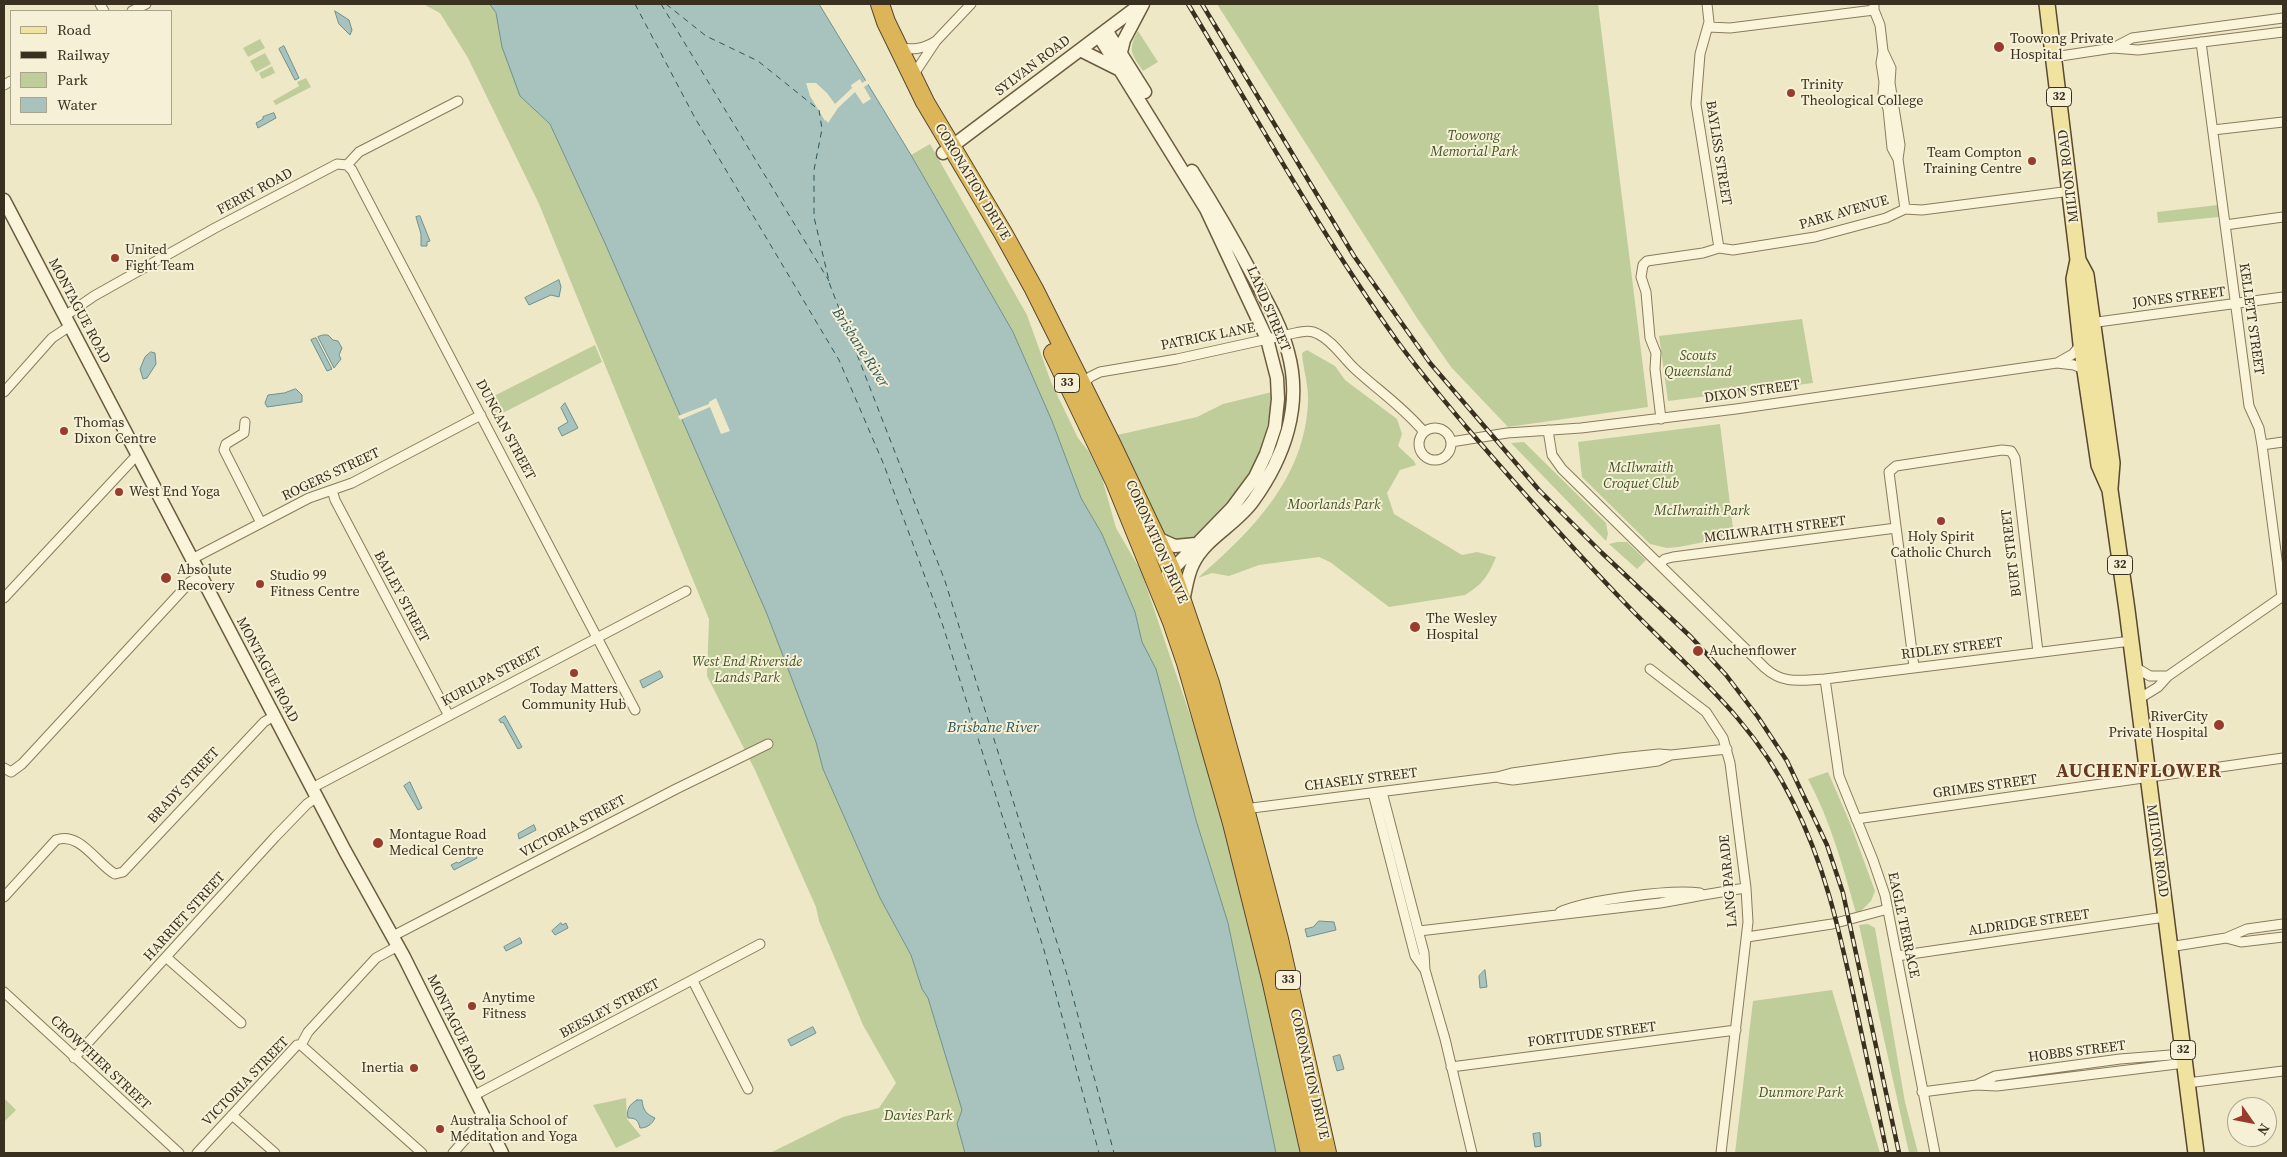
<!DOCTYPE html>
<style>
body{margin:0}
#map{position:relative;width:2287px;height:1157px;overflow:hidden;background:#eee8c7;font-family:"Source Serif 4",serif}
canvas{display:block}
.frame{position:absolute;inset:0;border:5px solid #3a3020;pointer-events:none}
.legend{position:absolute;left:10px;top:10px;width:162px;height:115px;box-sizing:border-box;background:#f6f1d6;border:1px solid #aba48d;margin:0;padding:6px 9px;list-style:none;font-size:15px;color:#3a3020}
.legend li{display:flex;align-items:center;gap:10px;height:25px}
.legend b{width:25px;border:1px solid #aba48d}
.north{position:absolute;left:2227px;top:1097px;width:50px;height:50px;box-sizing:border-box;background:#f6f1d6;border:1px solid #aba48d;border-radius:50%;rotate:123deg;font-size:14px;font-weight:700;line-height:20px;text-align:center;color:#3a3020}
.north::after{content:'';display:block;margin:auto;width:18px;height:22px;background:#983c2d;clip-path:polygon(50% 0,100% 100%,50% 72%,0 100%)}
</style>
<div id="map">
<canvas width="2287" height="1157"></canvas>
<div class="frame"></div>
<ul class="legend">
<li><b style="height:6px;background:#f0e3a0"></b>Road</li>
<li><b style="height:6px;background:#3a3020"></b>Railway</li>
<li><b style="height:14px;background:#bfcd9a"></b>Park</li>
<li><b style="height:14px;background:#a8c2be"></b>Water</li>
</ul>
<div class="north">N</div>
</div>
<script>
const g = document.querySelector('canvas').getContext('2d');
g.lineJoin = 'round';
function paint(path, color) {
  g.fillStyle = color;
  g.fill(path, 'evenodd');
}
function stroke(path, color, width, dash) {
  g.strokeStyle = color;
  g.lineWidth = width;
  g.lineCap = dash ? 'butt' : 'round';
  g.setLineDash(dash || []);
  g.stroke(path);
}
function label(font, color, halo, rows, align = 'center') {
  g.font = font + ' "Source Serif 4",serif';
  g.lineWidth = 4;
  g.setLineDash([]);
  g.textBaseline = 'middle';
  g.strokeStyle = halo;
  g.fillStyle = color;
  for (const [text, x, y, turn = 0] of rows) {
    g.save();
    g.translate(x, y);
    g.rotate((+turn || 0) * Math.PI / 180);
    g.textAlign = isNaN(turn) ? turn : align;
    if (halo) g.strokeText(text, 0, 0);
    g.fillText(text, 0, 0);
    g.restore();
  }
}
paint(new Path2D(`
 M423 4H490L496 13 520 96 550 124 604 241 767 614 816 742 823 769 880 898 911 955 922 989 928 997 962 1110 957 1124 965 1153H770L843 1117 879 1108 896 1083 863 1025 819 921 816 907 755 770 707 676 709 619 539 204 468 58 440 13Z
 M1217 4H1598L1648 407 1508 427 1451 367 1417 318Z
 M1138 31 1158 62 1143 71C1132 54 1127 51 1138 31Z
 M260 39 265 48 248 57 243 48Z
 M265 53 271 64 256 72 250 61Z
 M272 66 275 73 262 79 259 73Z
 M306 78 311 87 276 105 273 101 299 86 297 82Z
 M930 144 1027 315 1051 382 1078 438 1089 452 1102 478 1116 528 1141 571 1207 765 1242 892 1260 962 1274 1035 1303 1153H1276L1228 923 1196 820 1156 669 1142 642 1135 612 1102 534 1081 498 1052 421 1013 332 911 155Z
 M2218 205 2219 217 2158 223 2157 212Z
 M1802 319 1813 383 1668 401 1659 336Z
 M595 345 602 362 497 416 488 399Z
 M1307 350 1335 366 1345 380 1397 419 1402 434 1398 446 1414 461 1416 465 1400 470 1387 493 1394 514 1462 555 1477 552 1496 557C1488 576 1483 584 1465 595L1389 607 1330 562 1319 557 1259 565 1229 576 1212 573 1198 578C1252 531 1305 478 1308 402 1309 386 1303 369 1302 353Z
 M1272 392C1267 462 1241 489 1194 537L1185 542 1165 537 1113 436 1197 417 1223 404Z
 M1720 424 1734 536 1679 547 1667 548 1650 544 1582 477 1578 442Z
 M1524 442 1606 523 1608 534 1606 541 1511 443Z
 M1617 542H1627L1646 560 1637 569 1609 544Z
 M1828 772 1850 823 1875 891 1871 901 1858 914 1856 913C1843 867 1831 822 1808 779Z
 M1868 924 1875 928 1905 1102 1918 1153H1909L1859 925Z
 M1832 990 1880 1153H1735L1753 1001Z
 M4 1098 16 1110 4 1122Z
 M626 1098 627 1119 641 1136 616 1148 593 1105Z`), '#bfcd9a');
const water = new Path2D(`
 M490 4H819L911 155 1013 332 1052 421 1081 498 1102 534 1135 612 1142 642 1156 669 1196 820 1228 923 1276 1153H965L957 1124 962 1110 928 998 922 989 911 955 880 898 823 769 816 742 767 614 604 241 550 124 520 96 502 47 496 13Z
 M335 11 349 20 352 30 350 35 339 24Z
 M284 46 299 78 295 80 279 49Z
 M274 113 276 118 258 128 256 123 263 119V117Z
 M420 216 430 241 427 242V246H421V234L416 217Z
 M559 280 561 287 559 297 551 295 529 305 525 298Z
 M323 335H328L333 340 338 341 342 348 339 355 341 359 334 368 318 337Z
 M316 338 332 369 327 371 311 340Z
 M151 352 155 353 156 364 147 378 143 379 140 369 145 357Z
 M296 389 302 395V402L267 407 265 403 268 395 284 393Z
 M565 403 578 428 562 436 558 428 568 422 561 408Z
 M660 671 663 677 643 688 640 681Z
 M505 716 522 747 518 749 503 722 501 723 499 720Z
 M410 782 422 808 418 810 404 786Z
 M534 825 536 830 519 839 518 834Z
 M475 854 477 858 454 870 451 865 457 862 458 863Z
 M1319 921 1334 922 1336 930 1307 937 1305 929 1313 927Z
 M561 923 562 925 566 923 568 928 555 935 552 931Z
 M520 938 522 943 506 951 504 947Z
 M1485 970 1487 987 1480 988 1479 976Z
 M813 1027 816 1033 791 1046 788 1040Z
 M1340 1055 1344 1069 1337 1071 1333 1057Z
 M637 1100H642C643 1110 646 1114 655 1118 652 1124 647 1128 640 1128 638 1120 636 1118 628 1118 626 1109 630 1104 637 1100Z
 M1540 1133 1541 1146 1535 1147 1533 1134Z`);
paint(water, '#a8c2be');
stroke(water, '#6e918d', 1);
paint(new Path2D(`
 M860 79 862 83 868 79 870 83 864 87 871 99 863 104 855 92 838 108 828 123 826 120 825 121 810 96 806 83H816L827 93 835 104 852 88 851 85Z
 M716 398 730 431 721 434 710 407 680 420 678 416 709 404V402Z`), '#eee8c7');
stroke(new Path2D(`
 M635 4 695 118 839 360 884 465 943 626 1044 950 1099 1153
 M661 4 829 281
 M666 4 706 36 758 61 819 110 822 129 814 170V217L830 285 945 581 1068 978 1114 1153`), '#2f565a', 1, [6, 5]);
const street = new Path2D(`
 M100 4 104 11
 M1707 4 1709 22 1700 54 1696 104 1719 248
 M1874 4V10L1880 25 1883 51 1881 63 1884 82 1883 94 1888 109 1892 148 1898 159
 M132 11 146 4
 M1708 27 1730 28 1874 10
 M2201 42 2249 406 2259 428 2262 445 2282 597
 M899 48C914 50 923 49 936 41
 M2113 48 2132 38 2283 18
 M1883 51 1891 68 1890 83 1900 145 1898 159 1905 209
 M2054 57 2113 48 2138 50 2283 32
 M912 77 936 41 971 4
 M4 85 11 81
 M2213 130 2283 122
 M347 165 352 170 635 710
 M2225 225 2283 217
 M65 316 94 296 215 228 337 164 347 165 359 152 458 101
 M2090 323 2283 297
 M2057 363 2073 354 2081 344
 M1082 385 1090 377 1100 372 1177 359 1295 333C1304 331 1311 330 1318 334 1333 341 1343 358 1355 369 1380 392 1402 406 1424 432
 M4 392 52 338 70 326
 M1661 419 1655 369 1656 353 1650 338 1646 292 1641 277 1643 265 1647 261 1703 253 1719 248 1733 250 1815 237 1886 218 1905 209 1922 210 2071 191
 M245 422 244 433 226 444 224 450 261 523
 M1419 444a16 16 0 1 1 32 0a16 16 0 1 1-32 0Z
 M1548 430 1552 455 1562 469 1765 668C1784 685 1801 680 1825 679L2131 641
 M1451 442 1507 433 1581 428 1736 409 2057 363 2074 365 2085 370
 M2262 445 2283 442
 M332 490 335 500 449 716
 M192 559 309 498 352 483 481 415
 M1659 564 1665 559 1673 557 1896 528
 M4 598 137 455
 M2133 666 2150 676H2168
 M1914 667 1889 472 1896 466 2002 450 2011 451 2015 458 2038 652
 M1650 669 1706 712 1723 738 1730 763 1746 888 1748 922 1721 1153
 M1825 679 1839 776 1873 860 1885 895 1935 1153
 M2137 700 2158 687 2168 676 2283 596
 M4 768 11 772 22 764 190 582 200 576
 M1500 778 1513 780 1658 761 1671 755 1727 749
 M312 788 686 591
 M1382 792 1424 953 1425 970 1445 1039 1472 1153
 M1373 793 1415 956 1425 970
 M1244 809 1497 777 1512 773 1620 758 1659 754 1671 755
 M1856 819 2283 758
 M4 897 56 840C80 831 97 864 115 874L123 872 264 722 274 716
 M1560 912C1587 900 1670 889 1700 893
 M1419 931 1660 903C1689 898 1717 892 1746 888
 M393 936 676 789 768 744
 M1747 937 1832 924 1888 909
 M2226 938 2241 942 2283 937
 M2169 947 2226 938 2247 929 2283 924
 M1897 956 2165 917
 M167 958 241 1023
 M693 981 748 1089
 M4 992 179 1153
 M301 1045 422 1153
 M74 1058 275 837 307 804 317 797
 M1451 1067 1736 1030
 M2187 1083 2283 1071
 M1976 1085 1995 1076 2120 1059 2183 1054
 M1922 1092 1976 1085 1997 1086 2185 1063
 M473 1096 760 944
 M232 1115 275 1153
 M197 1153 297 1045H301L308 1032 376 958 398 946
 M453 1153 475 1128 487 1124`);
const secondary = new Path2D(`
 M1106 30 1145 92
 M1099 36 1206 209 1267 339 1277 378 1278 399 1275 427 1266 454 1255 477 1232 508 1168 574 1166 580 1168 599
 M1080 50 1122 71
 M1121 52 1124 40 1143 4
 M943 153 1141 4
 M4 200 345 851 404 957 502 1153
 M1157 538 1175 546 1196 544
 M1183 601C1186 589 1187 576 1193 564 1205 538 1236 525 1253 501 1284 458 1303 406 1288 352 1281 325 1266 300 1253 276 1234 240 1214 206 1192 171`);
const primary = new Path2D(`
 M2047 4 2078 260 2074 279 2081 344 2099 465 2110 490 2127 610 2196 1153
 M2078 260 2086 275 2112 463 2110 488`);
const highway = new Path2D(`
 M880 4 886 22 925 102 1003 233 1034 289 1111 443 1171 569 1210 683 1245 809 1279 939 1327 1153
 M1053 353 1115 482 1172 622 1186 663 1232 823 1271 979 1310 1153`);
stroke(street, '#8a7b5c', 11);
stroke(secondary, '#6c5c3f', 15);
stroke(primary, '#584830', 18);
stroke(highway, '#584830', 20);
stroke(street, '#f9f4da', 9);
stroke(secondary, '#f9f4da', 12);
stroke(primary, '#f0e3a0', 15);
stroke(highway, '#dcb559', 18);
const rail = new Path2D(`
 M1188 4C1255 115 1319 231 1395 338 1417 369 1443 399 1468 429 1519 488 1571 547 1625 603 1688 669 1751 716 1793 802 1825 865 1839 930 1854 998 1865 1050 1876 1102 1887 1153
 M1202 4 1354 256 1430 363 1539 490 1602 553 1691 637 1726 675 1758 717 1787 761 1827 845 1843 893 1899 1153`);
stroke(rail, '#3a3020', 4.5);
stroke(rail, '#f6f1d6', 2.5, [8]);
for (const [x, y, r, color] of [
 [1999,47,6,"#983c2d"],
 [1791,93,5,"#983c2d"],
 [2032,161,5,"#983c2d"],
 [115,258,5,"#983c2d"],
 [64,431,5,"#983c2d"],
 [119,492,5,"#983c2d"],
 [1941,521,5,"#983c2d"],
 [166,578,6,"#983c2d"],
 [260,584,5,"#983c2d"],
 [1415,627,6,"#983c2d"],
 [1698,651,6,"#983c2d"],
 [574,673,5,"#983c2d"],
 [2219,725,6,"#983c2d"],
 [378,843,6,"#983c2d"],
 [472,1006,5,"#983c2d"],
 [414,1068,5,"#983c2d"],
 [440,1129,5,"#983c2d"]
]) {
  const dot = new Path2D();
  dot.arc(x, y, r, 0, 2 * Math.PI);
  g.fillStyle = color;
  g.fill(dot);
  stroke(dot, '#f6f1d6', 2);
}
for (const [x, y, w] of [
 [2059,97,25],
 [1067,383,25],
 [2120,565,25],
 [1288,980,25],
 [2183,1050,25]
]) {
  const box = new Path2D();
  box.roundRect(x - w / 2, y - 9.5, w, 19, 4);
  g.fillStyle = '#f6f1d6';
  g.fill(box);
  stroke(box, '#3a3020', 1);
}
label('bold 12px', '#3a3020', null, [
 ["32",2059,97],
 ["33",1067,383],
 ["32",2120,565],
 ["33",1288,980],
 ["32",2183,1050]
]);
label('14px', '#3a3020', '#f6f1d6', [
 ["Toowong Private",2010,39],
 ["Hospital",2010,55],
 ["Trinity",1801,85],
 ["Theological College",1801,101],
 ["Team Compton",2022,153,"right"],
 ["Training Centre",2022,169,"right"],
 ["United",125,250],
 ["Fight Team",125,266],
 ["Thomas",74,423],
 ["Dixon Centre",74,439],
 ["West End Yoga",129,492],
 ["Holy Spirit",1941,537,"center"],
 ["Catholic Church",1941,553,"center"],
 ["Absolute",177,570],
 ["Recovery",177,586],
 ["Studio 99",270,576],
 ["Fitness Centre",270,592],
 ["The Wesley",1426,619],
 ["Hospital",1426,635],
 ["Auchenflower",1709,651],
 ["Today Matters",574,689,"center"],
 ["Community Hub",574,705,"center"],
 ["RiverCity",2208,717,"right"],
 ["Private Hospital",2208,733,"right"],
 ["Montague Road",389,835],
 ["Medical Centre",389,851],
 ["Anytime",482,998],
 ["Fitness",482,1014],
 ["Inertia",404,1068,"right"],
 ["Australia School of",450,1121],
 ["Meditation and Yoga",450,1137]
], 'left');
label('14px', '#3a3020', '#f6f1d6', [
 ["SYLVAN ROAD",1033,66,-37],
 ["BAYLISS STREET",1718,153,81],
 ["MILTON ROAD",2069,176,-97],
 ["CORONATION DRIVE",972,182,59],
 ["FERRY ROAD",255,192,-28],
 ["PARK AVENUE",1844,213,-16],
 ["JONES STREET",2179,298,-7],
 ["LAND STREET",1268,309,67],
 ["MONTAGUE ROAD",79,311,62],
 ["KELLETT STREET",2251,319,82],
 ["PATRICK LANE",1208,337,-11],
 ["DIXON STREET",1752,392,-8],
 ["DUNCAN STREET",505,430,62],
 ["ROGERS STREET",331,475,-25],
 ["MCILWRAITH STREET",1775,530,-7],
 ["CORONATION DRIVE",1156,542,66],
 ["BURT STREET",2012,553,-97],
 ["BAILEY STREET",401,597,62],
 ["RIDLEY STREET",1952,649,-7],
 ["MONTAGUE ROAD",267,670,62],
 ["KURILPA STREET",492,677,-28],
 ["CHASELY STREET",1361,780,-7],
 ["BRADY STREET",184,786,-47],
 ["GRIMES STREET",1985,787,-8],
 ["VICTORIA STREET",573,827,-28],
 ["MILTON ROAD",2157,851,82],
 ["LANG PARADE",1729,881,-95],
 ["HARRIET STREET",185,917,-48],
 ["ALDRIDGE STREET",2029,923,-8],
 ["EAGLE TERRACE",1903,925,78],
 ["BEESLEY STREET",610,1009,-28],
 ["MONTAGUE ROAD",456,1028,64],
 ["FORTITUDE STREET",1592,1035,-7],
 ["HOBBS STREET",2077,1052,-7],
 ["CROWTHER STREET",100,1063,43],
 ["CORONATION DRIVE",1309,1074,77],
 ["VICTORIA STREET",246,1082,-46]
]);
label('italic 14px', '#435627', '#f6f1d6', [
 ["Toowong",1474,136],
 ["Memorial Park",1474,152],
 ["Scouts",1698,356],
 ["Queensland",1698,372],
 ["McIlwraith",1641,468],
 ["Croquet Club",1641,484],
 ["Moorlands Park",1334,505],
 ["McIlwraith Park",1702,511],
 ["West End Riverside",747,662],
 ["Lands Park",747,678],
 ["Dunmore Park",1801,1093],
 ["Davies Park",918,1116]
]);
label('italic 15px', '#2f565a', '#f6f1d6', [
 ["Brisbane River",860,348,57],
 ["Brisbane River",993,728]
]);
g.letterSpacing = '1px';
label('bold 19px', '#67391f', '#f6f1d6', [
 ["AUCHENFLOWER",2139,772]
]);
g.letterSpacing = '0px';
</script>
